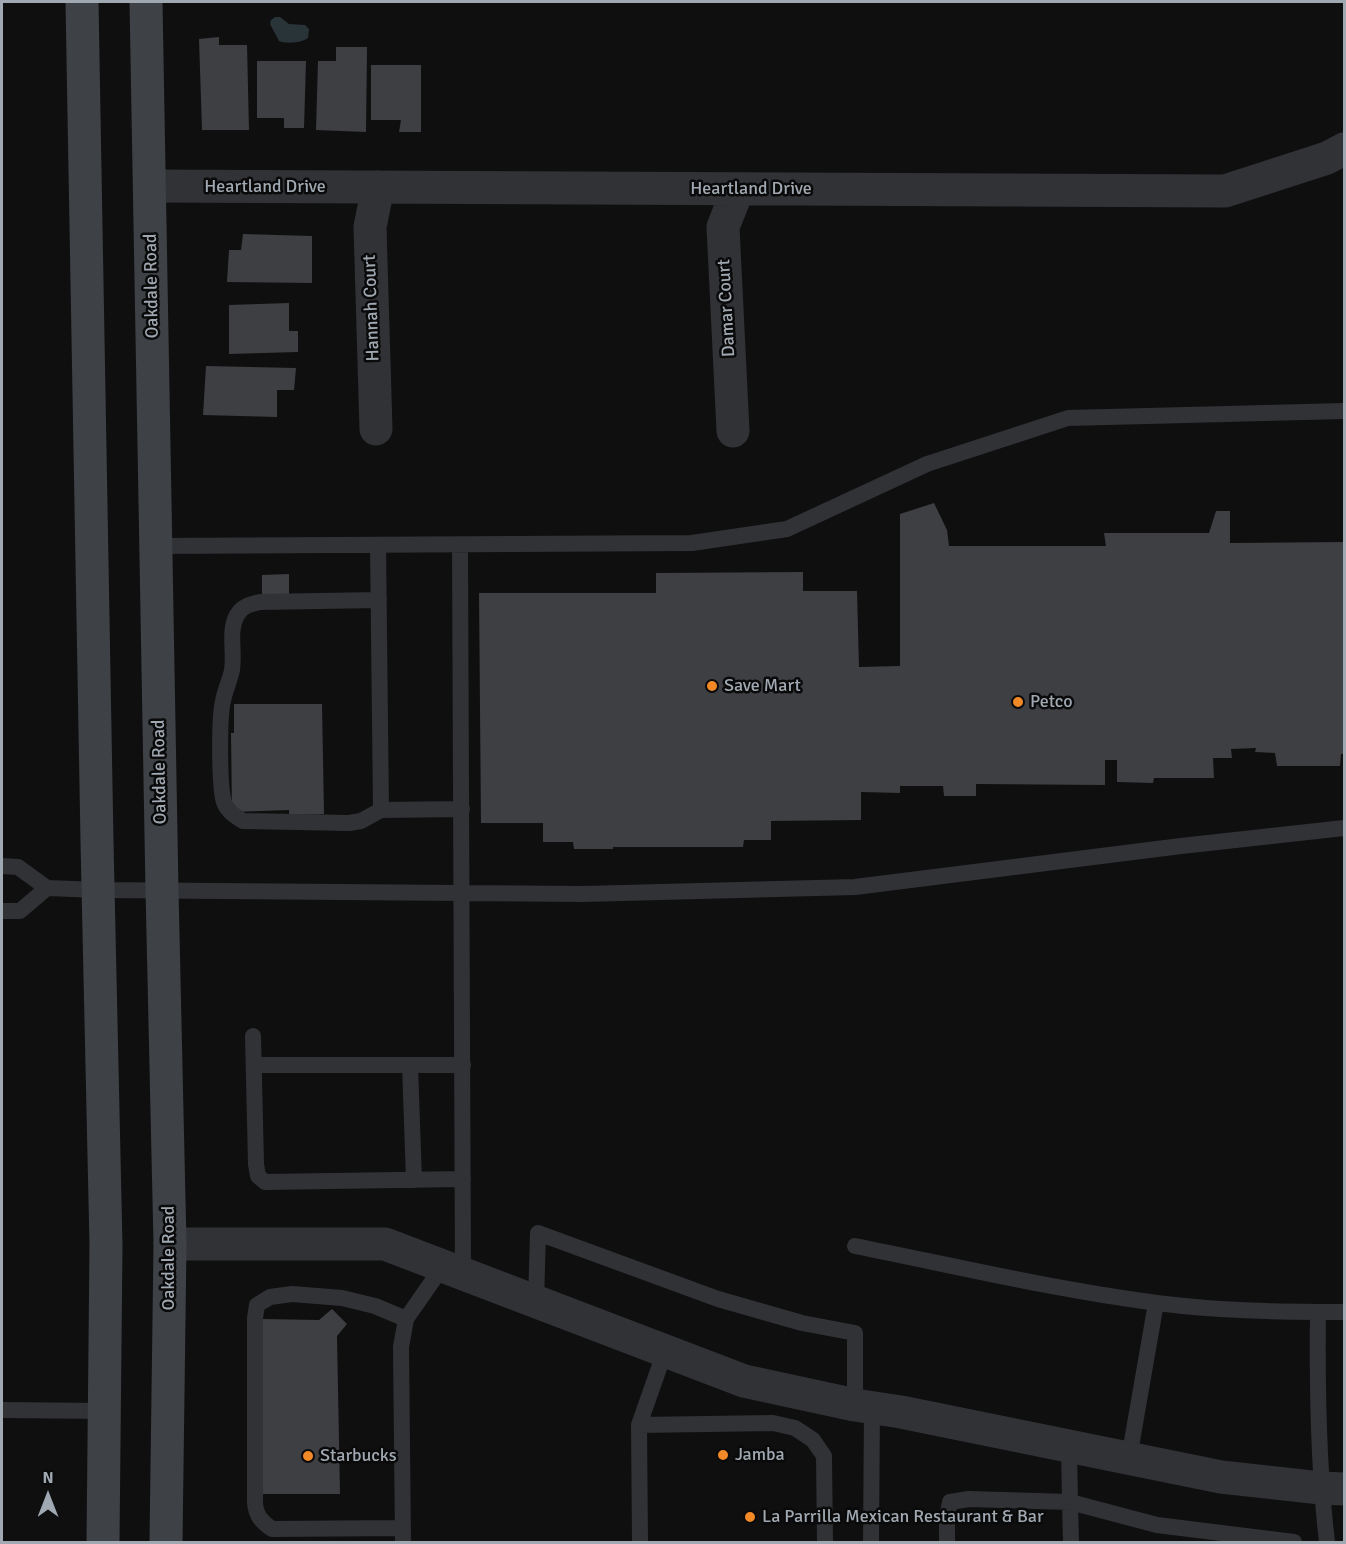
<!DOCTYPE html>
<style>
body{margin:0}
#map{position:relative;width:1346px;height:1544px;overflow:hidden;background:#0f0f10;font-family:Signika,sans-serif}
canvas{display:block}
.frame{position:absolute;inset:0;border:3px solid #a0a8b1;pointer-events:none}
.north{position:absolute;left:18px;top:1466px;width:60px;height:60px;-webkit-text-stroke:4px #0a0a0b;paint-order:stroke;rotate:0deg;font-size:16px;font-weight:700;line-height:24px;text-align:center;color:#a0a8b1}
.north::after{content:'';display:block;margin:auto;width:21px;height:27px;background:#a0a8b1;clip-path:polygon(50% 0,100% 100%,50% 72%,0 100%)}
</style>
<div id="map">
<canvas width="1346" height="1544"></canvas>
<div class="frame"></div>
<div class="north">N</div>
</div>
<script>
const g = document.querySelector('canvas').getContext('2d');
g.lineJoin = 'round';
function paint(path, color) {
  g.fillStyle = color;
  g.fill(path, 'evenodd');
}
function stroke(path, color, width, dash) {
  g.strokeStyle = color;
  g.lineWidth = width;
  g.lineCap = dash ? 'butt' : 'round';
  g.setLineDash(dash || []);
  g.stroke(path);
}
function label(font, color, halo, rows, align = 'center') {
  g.font = font + ' Signika,sans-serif';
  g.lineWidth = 5;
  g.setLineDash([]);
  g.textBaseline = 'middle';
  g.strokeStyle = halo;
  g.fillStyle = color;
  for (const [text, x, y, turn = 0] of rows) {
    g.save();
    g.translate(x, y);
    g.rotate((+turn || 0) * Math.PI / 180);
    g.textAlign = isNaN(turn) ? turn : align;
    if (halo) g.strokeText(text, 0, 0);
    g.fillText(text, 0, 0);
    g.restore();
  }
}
paint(new Path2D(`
 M275 17H280L289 24 305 25 309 29 308 38C302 43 286 44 279 41L270 24 271 20Z`), '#293438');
paint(new Path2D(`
 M219 37V45H247L249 130H202L199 39Z
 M336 47H367L366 132 316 130 318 61H336Z
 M257 61H306L304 128H284V118H257Z
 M371 65H421V132H399L401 120H371Z
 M243 234 312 236V283L227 282 229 250H241Z
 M289 303V331H298V352L229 354V305Z
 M206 366 296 368 294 390H277V417L203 415Z
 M934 503 947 530 949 546H1106L1104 533H1209L1216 511H1230V543L1344 542V754H1341L1340 766H1277L1275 753 1255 752 1256 748 1231 749 1232 758H1213L1214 778H1154L1153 783 1117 782V760H1105V785L976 784V796H944L943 786H900V793L861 792V820L771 821V840H744L743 847H613V849H574L573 842H543V823H481L479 593H656V573L803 572V591H857L859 667 900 666V514Z
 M289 574V594L262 595V575Z
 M234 704H322L324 814 289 815V810L232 812 231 733H234Z
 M332 1309 347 1324 337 1336 340 1494H257L262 1319 319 1320Z`), '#3e3f43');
stroke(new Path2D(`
 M378 545 381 810 462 809
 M460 545 463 1274
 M156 546 692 543 787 529 927 464 1068 418 1344 411
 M379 600 260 602C251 604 242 606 237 615 228 631 235 652 232 670 230 680 225 690 223 701 219 717 219 787 224 802 227 811 235 816 243 821L349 823 361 821 381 810
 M2 866 18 867 47 888 98 890 583 894 855 887 1181 846 1344 828
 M2 911H20L47 888
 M253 1036 256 1164 258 1176 265 1182 463 1179
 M254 1065H463
 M410 1065 414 1180
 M855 1246C955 1266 1056 1290 1157 1303 1219 1311 1282 1312 1344 1312
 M536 1302 538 1233 718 1299 802 1323 855 1333V1405
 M1318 1312C1317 1389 1318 1465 1327 1542
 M2 1410 104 1411
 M639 1425 773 1423 795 1428 813 1440 824 1456 825 1542
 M1069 1446 1070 1502 1157 1525 1294 1542
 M1129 1458 1156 1303
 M403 1528 272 1529C262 1522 256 1516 255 1503V1318L257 1305 270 1297 292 1294 342 1298 375 1306 406 1319
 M403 1542 401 1347 406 1319 443 1266
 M640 1542 639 1425 665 1351
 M871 1542 872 1407
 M947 1542V1517L950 1502 969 1499 1070 1502 1071 1542`), '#303235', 16);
stroke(new Path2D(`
 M150 186 1225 191 1327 158 1344 149
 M376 429 370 227 378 187
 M733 431 723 227 738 189
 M170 1244H385L744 1381 855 1405 901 1412 1221 1477 1321 1488 1344 1489`), '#303235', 33);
stroke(new Path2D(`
 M82 2 97 842 106 1245 103 1542
 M146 2 162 890 170 1244 166 1542`), '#3e4145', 33);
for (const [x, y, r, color] of [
 [712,686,6,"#f18926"],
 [1018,702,6,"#f18926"],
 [723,1455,6,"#f18926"],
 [308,1456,6,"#f18926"],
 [750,1517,6,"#f18926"]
]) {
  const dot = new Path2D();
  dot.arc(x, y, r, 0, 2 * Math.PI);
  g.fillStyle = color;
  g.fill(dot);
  stroke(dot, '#0a0a0b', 2);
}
label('18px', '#a0a8b1', '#0a0a0b', [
 ["Heartland Drive",265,187],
 ["Heartland Drive",751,189],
 ["Oakdale Road",152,286,-91],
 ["Hannah Court",372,308,-92],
 ["Damar Court",727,308,-93],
 ["Oakdale Road",160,772,-91],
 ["Oakdale Road",169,1258,-90]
]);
label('18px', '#a0a8b1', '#0a0a0b', [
 ["Save Mart",724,686],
 ["Petco",1030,702],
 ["Jamba",735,1455],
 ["Starbucks",320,1456],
 ["La Parrilla Mexican Restaurant & Bar",762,1517]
], 'left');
</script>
